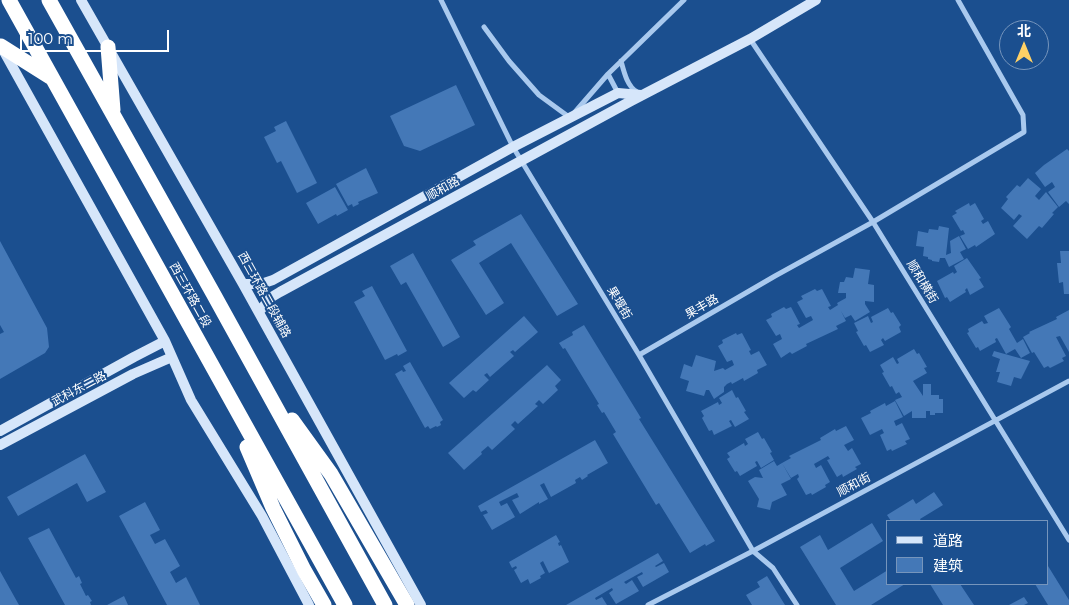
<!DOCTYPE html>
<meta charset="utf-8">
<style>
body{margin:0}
#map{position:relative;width:1069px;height:605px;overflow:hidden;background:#1b4f8f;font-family:Montserrat,"Noto Sans SC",sans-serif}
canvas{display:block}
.legend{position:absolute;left:886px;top:520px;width:162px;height:65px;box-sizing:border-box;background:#1b4f8f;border:1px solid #7695bc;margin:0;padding:6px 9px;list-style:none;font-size:15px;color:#fff}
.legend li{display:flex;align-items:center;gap:10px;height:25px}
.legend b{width:25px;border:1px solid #7695bc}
.north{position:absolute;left:999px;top:20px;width:50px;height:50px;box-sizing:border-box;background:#1b4f8f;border:1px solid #7695bc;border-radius:50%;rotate:0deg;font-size:14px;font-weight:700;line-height:20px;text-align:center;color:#fff}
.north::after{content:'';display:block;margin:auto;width:18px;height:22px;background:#ffd166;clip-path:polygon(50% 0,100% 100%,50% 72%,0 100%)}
.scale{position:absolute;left:20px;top:30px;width:149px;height:22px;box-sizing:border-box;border:2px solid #fff;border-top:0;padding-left:6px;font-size:15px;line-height:18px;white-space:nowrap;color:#fff;-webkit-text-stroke:4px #1b4f8f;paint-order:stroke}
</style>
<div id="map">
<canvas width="1069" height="605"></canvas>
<ul class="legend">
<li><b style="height:6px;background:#d6e6fa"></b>道路</li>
<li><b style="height:14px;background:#4478b7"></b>建筑</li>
</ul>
<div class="north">北</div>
<div class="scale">100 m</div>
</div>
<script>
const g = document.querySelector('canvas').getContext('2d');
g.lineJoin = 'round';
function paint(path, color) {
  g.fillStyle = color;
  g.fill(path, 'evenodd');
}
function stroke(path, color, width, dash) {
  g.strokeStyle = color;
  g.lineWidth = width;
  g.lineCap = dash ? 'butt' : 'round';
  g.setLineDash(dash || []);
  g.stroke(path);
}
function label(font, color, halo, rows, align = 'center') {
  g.font = font + ' Montserrat,"Noto Sans SC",sans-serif';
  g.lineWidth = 4;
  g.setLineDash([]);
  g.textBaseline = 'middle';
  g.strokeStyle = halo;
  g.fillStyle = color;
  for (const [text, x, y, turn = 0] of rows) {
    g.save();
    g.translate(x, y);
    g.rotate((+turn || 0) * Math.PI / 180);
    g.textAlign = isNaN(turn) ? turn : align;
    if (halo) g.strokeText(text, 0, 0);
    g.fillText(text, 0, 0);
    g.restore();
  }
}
paint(new Path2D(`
 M456 85 475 125 420 151 404 146 390 116Z
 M286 121 317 183 297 193 281 161 277 163 264 137 276 131 274 127Z
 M1067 149 1069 151V204L1066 201 1059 207 1048 192 1055 187 1052 182 1045 187 1035 173 1044 165Z
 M366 168 378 193 358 202 359 204 353 207 352 204 348 206 336 184Z
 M1028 178 1041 189 1035 196 1039 200 1046 192 1058 207 1052 213 1054 214 1042 228 1039 226 1027 239 1013 226 1022 216 1019 214 1014 220 1001 208 1008 199 1006 197 1017 185 1020 187Z
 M335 187 348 210 337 216 336 214 318 224 306 203Z
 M969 203 970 206 975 203 984 219 981 221 983 224 988 221 995 234 976 247 975 245 968 249 960 236 965 234 963 230 961 231 952 216 957 213 955 211Z
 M521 214 578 304 557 316 511 243 479 263 504 303 486 315 451 260 476 245 473 241Z
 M939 226 949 228 946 255 951 253 950 241 959 236 966 249 960 252 964 259 949 267 945 258H940L939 262 932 261V260L928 259V257L923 256 924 247 916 246 918 231 928 233 929 229 938 230Z
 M0 241 47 328 49 347 45 353 0 379V334L4 332 0 325Z
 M1060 251H1069V294H1064L1063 282 1059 283 1057 263H1061Z
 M413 253 460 337 443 347 406 282 401 285 390 266Z
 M967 258 981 278 979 279 984 287 970 295 967 288 965 290 966 292 950 302 947 297 945 298 937 281 953 272 954 274 957 272 954 266Z
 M855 268 870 270 868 284 874 285V302L865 301V304L870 312 855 321 851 315 845 318 841 311 846 321 836 326 838 329 806 344 807 346 792 354 790 352 781 358 773 344 782 339 780 334 776 336 766 320 772 317 771 314 784 307 786 309 791 307 800 324 797 325 799 328 813 320 811 316 806 318 797 302 803 299 801 296 815 289 817 291 822 289 831 306 828 307 830 310 838 305 837 303 846 298V293H838L840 282H844L846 277 853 278Z
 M372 286 407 351 398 356 397 354 385 360 354 302 365 296 362 291Z
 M888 308 891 313 893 312 901 325 899 327 901 332 885 341 883 338 881 340 884 345 870 352 866 345 864 346 856 332 858 331 854 323 868 316 871 323 873 322 871 317Z
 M999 308 1011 327 1009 329 1017 343 1023 339 1030 353 1021 358 1015 349 1006 354 997 338 995 339 996 342 980 351 978 347 976 348 967 333 969 332 968 329 982 321 984 324 988 323 984 316Z
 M1069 310V352L1060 336 1056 337 1066 356 1062 358 1064 361 1050 368 1048 366 1044 368 1034 352 1032 353 1023 337 1030 333 1029 332 1057 319 1056 317Z
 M524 316 538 332 515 352 513 350 510 352 514 356 490 377 487 373 484 375 489 380 476 392 473 390 464 398 449 383Z
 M584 325 641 418 639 419 715 541 706 546 705 544 690 553 659 503 656 505 613 434 616 432 604 412 602 413 597 405 599 404 565 348 563 349 559 343 573 335 572 332Z
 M736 333 737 335 742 333 751 350 749 351 751 355 759 351 767 365 757 370 758 373 744 381 743 378 732 384 731 382 727 384 724 387V392L714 399 709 390H706L704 396 686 391 689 381 680 378 684 364 692 367 696 355 716 361 714 371 723 368 725 370 734 365 732 360 727 362 718 346 723 343 722 340Z
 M914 349 917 354 919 353 927 367 924 368 927 373 913 381 923 396V384H931V395H939V399H943V413H935V415H930V411H926V418H912V411L904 416 895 400 902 397 899 392 896 394 892 386 890 387 882 373 884 372 880 365 893 357 897 364 899 363 897 359Z
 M994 351 1030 361 1021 379 1014 377 1011 386 997 382 1000 372H996L1000 359 992 356Z
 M410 362 443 420 440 422 441 425 437 427 436 426 430 429 428 426 425 428 395 374 402 370 403 372 406 371 403 366Z
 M547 365 561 380 555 386 558 390 543 404 539 400 535 404 538 406 518 424 515 421 511 425 515 429 492 450 488 446 481 452 482 454 464 470 448 453Z
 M732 390 736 398 738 397 746 411 744 412 749 419 735 427 731 420 729 421 732 426 714 435 712 430 709 431 702 418 704 416 701 411 718 402 719 405 722 403 719 398Z
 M895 401 903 417 894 421 896 426 902 423 910 439 905 441 907 444 892 451 891 449 887 451 880 435 884 433 882 429 870 435 861 418 871 413 870 411 885 403 886 406Z
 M846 426 854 440 844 445 848 451 852 448 861 464 855 467 857 469 843 477 842 474 837 477 827 460 830 459 828 456 814 464 816 468 821 465 830 482 825 485 826 487 812 495 811 493 806 495 797 479 799 477 798 474 791 478 782 463 791 458 789 456 821 440 820 438 835 429 836 431Z
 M758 432 762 439 764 438 772 452 770 453 774 460 761 468 757 461 755 462 757 466 740 476 737 471 735 472 727 459 730 457 727 453 744 443 745 446 748 444 745 439Z
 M595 440 608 463 587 475 588 476 582 480 580 477 575 480 576 483 551 497 544 483 540 485 548 499 539 504V502L520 514 512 500 519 497 517 493 499 502 501 506 507 503 515 517 492 530 483 515 488 513 486 510 481 512 478 506Z
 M85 454 106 492 87 502 77 483 18 516 7 497Z
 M774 461 777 466 782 463 791 479 781 484 787 495 772 502 770 510 757 507 759 499 748 481 755 477 763 478 759 470Z
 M934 492 943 505 920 519 921 521H891L887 515 913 499 916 504Z
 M145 502 160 530 150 535 155 544 165 539 180 566 170 572 176 583 186 577 200 605H167L119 516Z
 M872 523 883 541 840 568 854 591 888 570V584H905L871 605H836L800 547 820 535 828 550Z
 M49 528 76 578 79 576 82 583 80 584 86 596 88 595 92 601 90 602 91 605H65L28 538Z
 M556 535 560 542 558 543 559 546 561 545 569 562 549 573 543 561 540 563 545 573 540 576 541 578 530 584 528 579 521 583 514 570 517 568 516 566 512 568 509 562Z
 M658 553 663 561 655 566 656 567 664 563 669 572 643 587 637 577 643 574 642 572 624 582 626 584 632 580 639 591 616 604 609 593 613 590 612 588 595 598 596 600 602 597 607 605H566Z
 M1048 566 1069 600V605H1048L1035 584H1048Z
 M0 571 19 605H0Z
 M767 576 785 605H752L746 595 760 587 757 582Z
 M930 584H960L974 605H943Z
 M124 596 128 605H107Z
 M1024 597 1028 603 1024 605H1009Z`), '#4478b7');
stroke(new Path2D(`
 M441 0 513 147 639 355 753 551 773 568 797 605
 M484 27 509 61 539 95 569 117
 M750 39 873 222 1069 540
 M621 61C624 72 627 86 637 92
 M608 74 618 93
 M575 112 608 74 684 0
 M639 355 775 276 873 222 1024 132 1023 115 958 0
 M648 605 753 551 1069 381`), '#a9c9ee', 5);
stroke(new Path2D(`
 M81 0 243 284 421 605
 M2 48 165 341 191 400 262 516 309 605
 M243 284H261L273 280 513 147 618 93 641 95
 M259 312 270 298 280 292 631 101 750 39 816 0
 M0 431 134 357 165 341
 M0 445 133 374 172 357`), '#d6e6fa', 10);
stroke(new Path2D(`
 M9 0 345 605
 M49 0 214 295 385 605
 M1 46 50 77
 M108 47 113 110
 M292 420 331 474 407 605
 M247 447 273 508 304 570 324 605`), '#fff', 15);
label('12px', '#fff', '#1b4f8f', [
 ["顺和路",443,189,-29],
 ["顺和横街",922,282,59],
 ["西三环路二段",190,295,61],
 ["西三环路二段辅路",264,295,61],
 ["果堰街",619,303,59],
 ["果丰路",702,307,-30],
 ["武科东二路",79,389,-28],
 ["顺和街",854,485,-28]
]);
</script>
